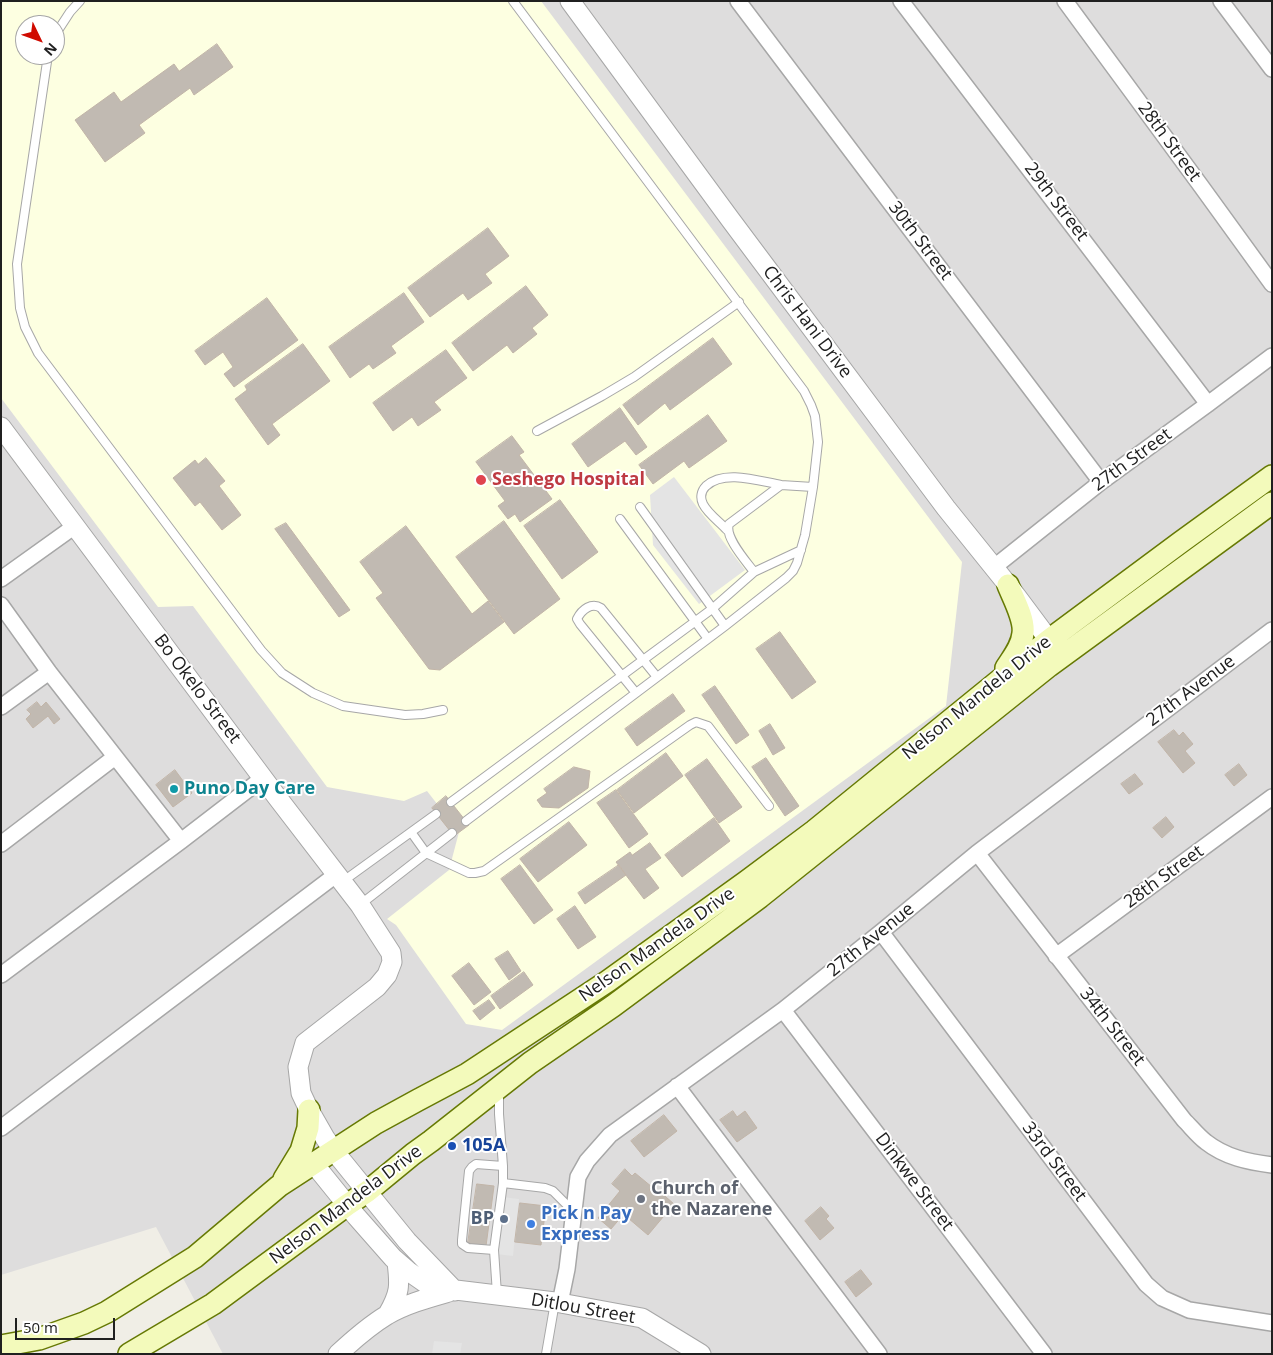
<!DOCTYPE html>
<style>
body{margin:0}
#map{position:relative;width:1273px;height:1355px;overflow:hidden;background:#f0eee6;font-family:"Open Sans",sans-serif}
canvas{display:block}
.frame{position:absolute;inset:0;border:2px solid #202020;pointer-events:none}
.north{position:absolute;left:15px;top:15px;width:50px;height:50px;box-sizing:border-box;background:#fff;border:1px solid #a6a6a6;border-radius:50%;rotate:132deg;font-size:14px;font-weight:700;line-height:20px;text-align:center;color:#202020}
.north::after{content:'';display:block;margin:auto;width:18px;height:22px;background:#d00b00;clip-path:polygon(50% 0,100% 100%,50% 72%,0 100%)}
.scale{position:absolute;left:15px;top:1318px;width:100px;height:22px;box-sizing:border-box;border:2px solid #202020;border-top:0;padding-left:6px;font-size:15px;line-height:18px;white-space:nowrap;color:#202020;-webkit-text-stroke:4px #fff;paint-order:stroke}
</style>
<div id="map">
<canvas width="1273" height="1355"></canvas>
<div class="frame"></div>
<div class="north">N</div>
<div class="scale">50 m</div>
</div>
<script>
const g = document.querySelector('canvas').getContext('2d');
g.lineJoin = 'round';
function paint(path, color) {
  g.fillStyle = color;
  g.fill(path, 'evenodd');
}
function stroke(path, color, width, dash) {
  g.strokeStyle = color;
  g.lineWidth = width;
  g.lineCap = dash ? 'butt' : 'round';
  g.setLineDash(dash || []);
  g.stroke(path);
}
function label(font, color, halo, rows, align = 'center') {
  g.font = font + ' "Open Sans",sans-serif';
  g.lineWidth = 4;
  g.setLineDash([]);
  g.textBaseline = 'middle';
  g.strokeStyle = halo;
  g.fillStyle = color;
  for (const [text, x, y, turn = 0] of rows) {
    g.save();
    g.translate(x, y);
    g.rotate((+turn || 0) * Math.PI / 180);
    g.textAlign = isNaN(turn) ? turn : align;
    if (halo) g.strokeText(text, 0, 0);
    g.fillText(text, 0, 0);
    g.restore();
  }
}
paint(new Path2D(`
 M1 1H1272V1354H223L156 1227 1 1275ZM25 25H55V55H25Z`), '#dedddd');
paint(new Path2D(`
 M1 1H541L962 562 946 706 502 1030 466 1024 396 925 387 919 449 870 459 832 427 791 404 801 327 787 193 606 158 607 1 398ZM25 25H55V55H25Z`), '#fdffe1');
paint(new Path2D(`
 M674 477 745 570 699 604 653 545 650 495Z
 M502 1197 519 1199 513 1256 496 1254Z
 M434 1341 462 1343 460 1354H432Z`), '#e4e4e4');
const building = new Path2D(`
 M217 44 233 67 194 95 190 88 139 125 145 133 105 162 75 120 114 92 121 102 174 64 179 71Z
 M488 228 509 256 485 274 492 283 468 300 463 293 430 317 408 288Z
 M526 286 548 315 532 328 537 334 513 353 507 345 473 371 452 343Z
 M404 293 424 322 391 346 396 353 373 369 369 364 350 378 329 347Z
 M267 298 298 340 234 387 224 374 233 367 223 352 205 365 195 351Z
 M713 338 732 364 670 410 665 403 638 425 623 405Z
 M303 344 330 381 272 424 280 435 268 445 235 399 247 390 245 386Z
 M446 350 467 378 434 402 441 410 418 426 412 417 393 431 373 403Z
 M620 408 647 447 636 455 625 441 588 467 572 444Z
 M708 415 727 441 689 468 684 461 653 484 639 465Z
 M512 436 524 452 519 455 552 499 520 522 515 514 508 519 498 506 505 501 476 462Z
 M206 458 225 481 219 486 241 515 222 530 200 502 195 506 173 478 195 460 198 464Z
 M560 500 598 552 562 579 524 526Z
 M504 521 560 599 514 634 456 557Z
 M286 523 350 610 339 617 275 529Z
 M406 526 472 614 488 601 504 622 440 670 429 669 376 598 383 593 360 562Z
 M780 632 816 682 792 699 756 649Z
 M715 686 749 735 736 744 702 695Z
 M673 694 685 711 637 746 625 729Z
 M37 702 41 707 46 702 60 719 54 724 48 716 33 728 26 719 31 714 27 710Z
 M770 724 785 748 773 755 759 731Z
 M1174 730 1179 736 1183 732 1193 744 1185 751 1195 763 1183 773 1158 742Z
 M666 753 683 776 634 813 617 790Z
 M766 758 799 806 785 816 752 767Z
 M707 759 742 807 719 823 685 775Z
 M1239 764 1247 775 1234 786 1225 775Z
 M574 767 590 771 588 788 559 808 542 807 537 800 547 793 544 789Z
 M175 770 192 793 173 807 156 785Z
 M1135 774 1143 784 1129 794 1121 784Z
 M616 790 648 834 629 848 597 803Z
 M446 796 469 825 454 836 432 808Z
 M1166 817 1174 827 1162 838 1153 828Z
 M714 818 730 841 682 877 665 855Z
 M569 822 587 845 538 882 520 859Z
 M650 843 661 858 645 869 659 888 644 899 616 862 630 852 632 855Z
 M520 865 553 910 534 924 501 879Z
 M619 865 626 875 585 904 578 893Z
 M575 906 596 937 578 949 557 919Z
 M508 951 521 971 509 980 495 959Z
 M469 963 491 992 474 1005 452 976Z
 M524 972 533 985 500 1009 491 996Z
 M489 1000 495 1008 480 1020 473 1011Z
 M733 1111 737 1117 745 1111 757 1128 737 1142 720 1120Z
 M664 1115 677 1131 644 1157 631 1141Z
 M625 1169 632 1176 635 1173 652 1187 649 1190 654 1194 658 1190 674 1204 648 1235 628 1218 632 1213 628 1209 611 1229 598 1218 620 1191 612 1184Z
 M477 1184 494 1186 486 1246 468 1243Z
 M520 1203 546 1206 541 1245 515 1242Z
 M821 1207 829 1216 826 1219 834 1228 820 1240 805 1221Z
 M861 1270 872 1284 856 1297 845 1282Z`);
paint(building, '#c1bab2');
stroke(building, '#c2b5a8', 1);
const service = new Path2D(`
 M55 35 70 12 80 1
 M48 55 17 264 20 308 25 327 38 353 261 650 282 673 313 693 343 706 405 715 423 714 443 710
 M537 431 602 396 634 377 739 302
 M640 507 725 626
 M620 519 708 639
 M727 530C720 522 708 514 703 504 700 498 701 491 706 486 724 469 759 481 781 485
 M754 572C746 561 724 537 729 524L781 485 813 487
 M636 693 580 624 577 619C582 609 592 602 601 608L657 677
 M451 802 712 609 754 572 801 550
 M466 821 725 626 786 578 793 571 797 563 805 535 813 487 818 442 815 416 811 405 804 391 513 1
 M411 832 426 853 469 873H475L484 871 690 725 696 722 708 726 769 806
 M342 882 436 814
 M361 904 452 833
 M503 1183 545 1188 553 1191 573 1211
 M494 1250 468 1248 462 1244V1240L469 1171 472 1167 476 1164 503 1166
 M497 1294 494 1250 503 1183V1166L499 1114V1099L497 1091
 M546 1354 555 1302`);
const minor = new Path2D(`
 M738 1 1101 482
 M901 1 1208 404
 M1065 1 1201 186 1272 284
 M1221 1 1272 69
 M993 568 1101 482 1208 404 1272 356
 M1 579 75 526
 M1 605 49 672 181 841
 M1 707 49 672
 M1 844 115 757
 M977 853 1184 1120C1191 1127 1198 1136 1206 1142 1225 1157 1248 1162 1272 1165
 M881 932 1146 1284 1162 1298 1189 1310 1272 1323
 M1056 956 1272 797
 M1 975 181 841 263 778
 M783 1010 1044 1354
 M677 1086 879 1354
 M1 1128 337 874
 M560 1303 567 1269 578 1177 587 1161 610 1135 783 1010 881 932 977 853 1272 630`);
const tertiary = new Path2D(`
 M570 1 730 219 946 508 1008 585 1058 652
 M1 427 277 797 360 905 391 953 392 962 387 975 377 987 305 1043 298 1067 301 1093 309 1110 325 1138 334 1151 407 1241 455 1291
 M314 1164 356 1216 393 1258 408 1271 431 1287 555 1302 642 1318 701 1354
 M388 1314C400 1293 400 1286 397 1262
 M338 1354C353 1340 369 1326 387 1315 406 1304 428 1298 449 1292`);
const secondary = new Path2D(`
 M1006 668C1013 657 1022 646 1023 633 1025 619 1013 598 1008 585
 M284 1179 301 1151 308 1128 309 1110
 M1 1346 39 1339 84 1323 107 1312 195 1257 279 1186 376 1123 418 1100 467 1074 608 981 747 881 814 831 1049 640 1181 542 1272 476
 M129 1354 213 1304 347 1205 368 1191 413 1154 431 1141 530 1063 613 1006 760 897 1049 666 1272 503`);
stroke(service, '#a7a7a7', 10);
stroke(minor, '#a7a7a7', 18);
stroke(tertiary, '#a7a7a7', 21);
stroke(secondary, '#667904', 24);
stroke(service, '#fff', 8);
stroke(minor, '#fff', 15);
stroke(tertiary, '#fff', 19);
stroke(secondary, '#f3fabb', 21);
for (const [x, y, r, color] of [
 [481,480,6,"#e0444e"],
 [174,789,5,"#0f9aa8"],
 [452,1146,5,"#1a4fb4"],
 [641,1199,5,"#6b7280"],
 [504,1219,5,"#5c6f8a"],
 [531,1224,5,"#3f7fe0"]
]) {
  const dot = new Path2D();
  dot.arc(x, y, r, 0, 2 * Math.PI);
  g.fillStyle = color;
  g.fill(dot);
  stroke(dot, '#fff', 2);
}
label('18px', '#202020', '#fff', [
 ["28th Street",1169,142,54],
 ["29th Street",1056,202,53],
 ["30th Street",920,241,53],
 ["Chris Hani Drive",807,322,53],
 ["27th Street",1132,460,-36],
 ["Bo Okelo Street",197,689,53],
 ["27th Avenue",1191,691,-37],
 ["Nelson Mandela Drive",977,698,-39],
 ["28th Street",1164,877,-36],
 ["27th Avenue",871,940,-39],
 ["Nelson Mandela Drive",657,945,-35],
 ["34th Street",1112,1027,52],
 ["33rd Street",1054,1162,53],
 ["Dinkwe Street",914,1182,53],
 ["Nelson Mandela Drive",346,1205,-37],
 ["Ditlou Street",583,1309,10]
]);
label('bold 18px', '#be3a42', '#fff', [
 ["Seshego Hospital",492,480]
], 'left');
label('bold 18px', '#0d838f', '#fff', [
 ["Puno Day Care",184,789]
], 'left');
label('bold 18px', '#164399', '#fff', [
 ["105A",462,1146]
], 'left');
label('bold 18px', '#5b616d', '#fff', [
 ["Church of",651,1189],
 ["the Nazarene",651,1210]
], 'left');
label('bold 18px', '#366cbe', '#fff', [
 ["Pick n Pay",541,1214],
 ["Express",541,1235]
], 'left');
label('bold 18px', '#4e5e75', '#fff', [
 ["BP",494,1219]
], 'right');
</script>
